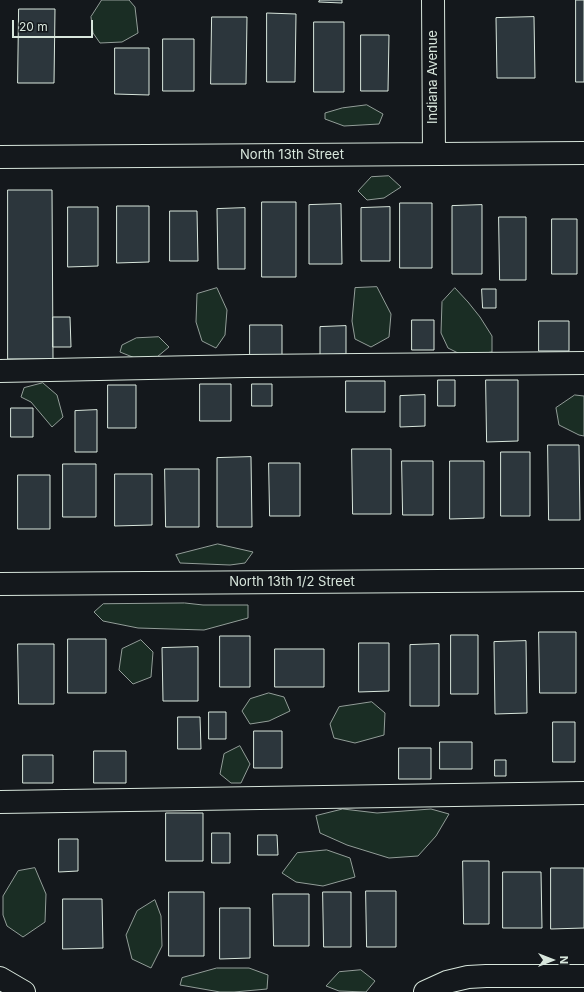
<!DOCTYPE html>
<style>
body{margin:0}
#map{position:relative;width:584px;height:992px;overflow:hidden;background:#14181c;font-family:Inter,sans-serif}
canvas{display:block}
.north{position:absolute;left:532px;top:940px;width:40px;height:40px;-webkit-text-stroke:3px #14181c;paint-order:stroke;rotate:90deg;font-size:11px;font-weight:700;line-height:16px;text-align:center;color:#d8e6dc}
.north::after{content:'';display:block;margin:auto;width:14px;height:18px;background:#d8e6dc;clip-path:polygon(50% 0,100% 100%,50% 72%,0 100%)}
.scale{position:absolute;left:12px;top:20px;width:81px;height:18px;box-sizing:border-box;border:2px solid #d8e6dc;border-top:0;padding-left:5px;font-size:12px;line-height:14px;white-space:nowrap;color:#d8e6dc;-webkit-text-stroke:3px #14181c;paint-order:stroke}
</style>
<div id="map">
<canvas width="584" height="992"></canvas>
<div class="north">N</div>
<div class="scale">20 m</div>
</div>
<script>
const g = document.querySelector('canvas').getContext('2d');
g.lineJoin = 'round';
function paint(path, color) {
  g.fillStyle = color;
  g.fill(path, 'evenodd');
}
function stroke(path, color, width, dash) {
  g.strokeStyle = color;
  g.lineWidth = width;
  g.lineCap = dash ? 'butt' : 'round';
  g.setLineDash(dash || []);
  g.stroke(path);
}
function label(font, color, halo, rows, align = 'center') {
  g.font = font + ' Inter,sans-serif';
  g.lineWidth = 3;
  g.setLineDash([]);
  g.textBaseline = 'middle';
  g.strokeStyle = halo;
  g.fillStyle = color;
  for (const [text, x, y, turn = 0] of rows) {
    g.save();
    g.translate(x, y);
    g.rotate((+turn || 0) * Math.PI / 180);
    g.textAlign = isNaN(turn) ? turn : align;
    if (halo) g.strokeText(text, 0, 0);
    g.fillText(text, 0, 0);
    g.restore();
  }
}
const green = new Path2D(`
 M102 0H129L135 7 138 33 122 42 100 43 93 33 91 17Z
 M367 105 383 114 379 124 344 126 325 119V113L342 108Z
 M389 176 401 187 384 198 367 200 358 191 371 177Z
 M377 287 391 314 389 337 371 347 355 339 352 321 355 288Z
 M217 288 227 310 225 335 216 348 202 341 196 322 197 294Z
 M455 288 468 302 480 317 492 336V352L464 356 448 348 441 333 442 302Z
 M159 337 169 347 157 357 135 358 120 352 122 345 136 338Z
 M43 383 57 395 63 417 52 427 31 402 21 397 24 388Z
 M575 395 584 396V436L579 435 559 425 556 408Z
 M218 544 253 552 245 563 230 565 180 563 176 555Z
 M185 603 203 605H248V618L204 630 138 628 103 621 94 612 103 604Z
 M141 640 153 652 151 677 133 684 119 670 122 649Z
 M269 693 284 697 290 711 269 721 250 724 242 711 250 699Z
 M372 702 385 713 384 735 355 743 334 738 330 724 339 707Z
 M240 746 250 764 241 783H231L220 774 224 754Z
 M343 809 377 813 431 809 449 814 436 836 418 856 389 858 347 845 320 833 316 816Z
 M327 850 350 858 355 877 323 886 296 882 282 873 297 853Z
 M35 868 46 894 45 922 23 937 7 926 3 915V896L18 871Z
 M155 900 161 916 162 946 151 968 132 959 126 935 137 911Z
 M217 968H249L268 975 267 989 234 992H220L180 985 182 978Z
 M361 970 375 981 366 992 339 991 326 986 339 972Z`);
paint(green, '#1a2d24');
stroke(green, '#939e99', 1);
const building = new Path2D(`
 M320 0H342V3L319 2Z
 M576 0H584V82H576Z
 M19 9H55L54 83H18Z
 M267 13 296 14 295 82H267Z
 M212 17H247L246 84H211Z
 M534 17 535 78H497L496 18Z
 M314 22H344V92H314Z
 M361 35H389L388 91H361Z
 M163 39H194V91H163Z
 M115 48H149V95L115 94Z
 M8 190H52L53 359H8Z
 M262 202H296V277H262Z
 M400 203H432V268H400Z
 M341 204 342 264H309V205Z
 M482 205V274H452V206Z
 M117 206H149V262L117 263Z
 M68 207H98V266L68 267Z
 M390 207V261H361V208Z
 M245 208V269H218L217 209Z
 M170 211H197L198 261H170Z
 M499 217H526V280H500Z
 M552 219H577V274H552Z
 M482 289H496V308H483Z
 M53 317H70L71 347H53Z
 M412 320H434V350H412Z
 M539 321H569V351H539Z
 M250 325H282V357L250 358Z
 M346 326V354L320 355V327Z
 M438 380H455V406H438Z
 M486 380H518V441L487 442Z
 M346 381H385V412H346Z
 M200 384H231V421H200Z
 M252 384H272V406H252Z
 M108 385H136V428H108Z
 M425 395V426L400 427V396Z
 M11 408H33V437H11Z
 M97 410V452H75V411Z
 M548 445H579L580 520H549Z
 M352 449H391V514H353Z
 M501 452H530V516H501Z
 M251 457 252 527H217V458Z
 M402 461H433V515H403Z
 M450 461H484V518L450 519Z
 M269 463H300V516H270Z
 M63 464H96V517H63Z
 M165 469H199V527H166Z
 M115 474H152V525L115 526Z
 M18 475H50V529H18Z
 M539 632H576V693H540Z
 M451 635H478V694H451Z
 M220 636H250V687H220Z
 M68 639H106V693H68Z
 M526 641 527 713 495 714 494 642Z
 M359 643H389V691L359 692Z
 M18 644H54V704H19Z
 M439 644V706H410V645Z
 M198 647V701H163L162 648Z
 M275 649H324V687H275Z
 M209 712H226V739H209Z
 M178 717H200L201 749H178Z
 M553 722H575V762H553Z
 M254 731H282V768H254Z
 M440 742H472V769H440Z
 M399 748H431V779H399Z
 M94 751H126V783H94Z
 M23 755H53V783H23Z
 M495 760H506V776H495Z
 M166 813H203V861H166Z
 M212 833H230V863H212Z
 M258 835H277L278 855H258Z
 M59 839H78V871L59 872Z
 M463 861H489V924H464Z
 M551 868H584V928L551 929Z
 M503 872H541L542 928H503Z
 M366 891H396V947H367Z
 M169 892H204V956H169Z
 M323 892H351V947H324Z
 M273 894H309V946H274Z
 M63 899H102L103 948 63 949Z
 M220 908H250V958L220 959Z`);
paint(building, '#2c363c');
stroke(building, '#d8e6dc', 1);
const minor = new Path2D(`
 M433 0 434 154
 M0 157 584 153
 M0 371 247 366 584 363
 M0 584 584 580
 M0 802C195 800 389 795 584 793
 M425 992 447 982 468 977 486 976H584`);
const major = new Path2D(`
 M0 978 24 992`);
stroke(minor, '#d8e6dc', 24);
stroke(major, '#d8e6dc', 24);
stroke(minor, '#14181c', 22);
stroke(major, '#14181c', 22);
label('13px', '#d8e6dc', '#14181c', [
 ["Indiana Avenue",433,77,-90],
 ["North 13th Street",292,155],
 ["North 13th 1/2 Street",292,582]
]);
</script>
